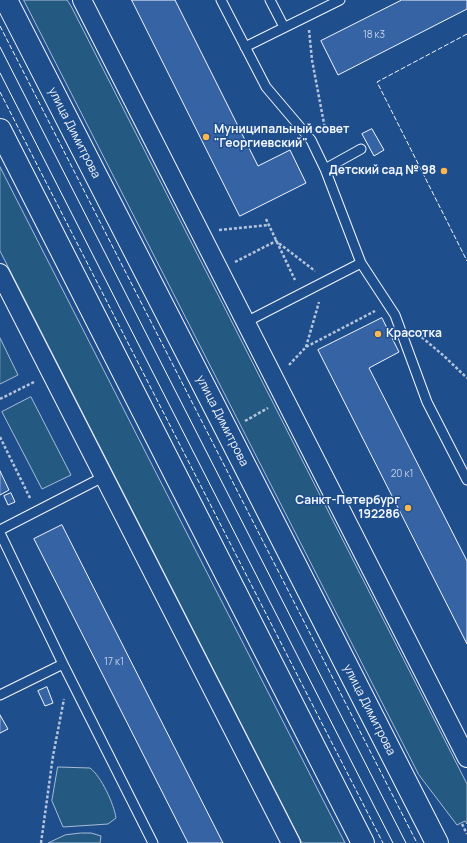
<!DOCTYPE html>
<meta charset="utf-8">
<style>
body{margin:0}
canvas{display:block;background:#1f4e8c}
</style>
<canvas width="467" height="843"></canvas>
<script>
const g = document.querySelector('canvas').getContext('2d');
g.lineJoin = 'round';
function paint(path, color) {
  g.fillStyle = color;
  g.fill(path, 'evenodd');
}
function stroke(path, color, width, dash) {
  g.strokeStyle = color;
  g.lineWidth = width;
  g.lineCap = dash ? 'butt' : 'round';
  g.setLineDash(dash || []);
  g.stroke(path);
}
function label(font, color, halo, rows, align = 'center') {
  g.font = font + ' Manrope,sans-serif';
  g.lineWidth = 3;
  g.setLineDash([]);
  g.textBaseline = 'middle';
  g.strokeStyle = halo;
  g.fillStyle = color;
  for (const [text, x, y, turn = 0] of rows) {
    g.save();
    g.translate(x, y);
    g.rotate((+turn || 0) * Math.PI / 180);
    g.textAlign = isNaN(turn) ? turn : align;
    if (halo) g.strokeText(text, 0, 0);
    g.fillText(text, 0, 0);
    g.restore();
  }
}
const green = new Path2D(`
 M24 0H67L71 6 467 784V824L465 821 457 825 419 775Z
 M0 167 345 843H302L0 251Z
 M0 338 18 375 0 384Z
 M31 397 71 475 42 489 2 412Z
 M58 767 90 768C101 776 114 804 116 818L108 824 63 827 52 801Z
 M81 833H91L101 836 100 843H48L65 835Z`);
paint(green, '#245a82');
stroke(green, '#a8bbd7', 1);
const building = new Path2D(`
 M132 0H175L258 166 290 150 306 183 240 216Z
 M402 0H467V9L338 75 321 41Z
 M372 129 384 150 374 156 362 134Z
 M382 318 399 352 369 368 467 561V644L318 350Z
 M0 471 9 490 0 495Z
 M11 493 15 502 8 505 4 496Z
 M62 525 114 628 223 843H188L34 539Z
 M47 687 53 703 45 706 38 691Z
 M0 715 8 729 0 733Z`);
paint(building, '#3563a3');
stroke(building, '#f2f6ff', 1);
const lane = new Path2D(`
 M221 0 266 87 311 140 325 169 361 263 395 315 427 402 467 480
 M270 0 284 27
 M245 47 340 0
 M325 169 361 149
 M246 322 361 263
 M0 530 105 476
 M0 533 63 664 153 843
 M0 695 63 664`);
const street = new Path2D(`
 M82 0 467 758
 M0 273 291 843`);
const secondary = new Path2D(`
 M6 0 227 431 437 843
 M0 130 363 843`);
stroke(lane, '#f2f6ff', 11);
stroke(street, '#f2f6ff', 20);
stroke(secondary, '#f2f6ff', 24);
stroke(new Path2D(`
 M309 30 312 60 326 134
 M266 219 295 280
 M219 230 269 225
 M235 262 276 241 315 271
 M418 334 444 356 467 378
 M306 347 319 302
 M289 365 306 347 375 311
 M0 399 34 382
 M245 421 268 408
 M0 437 30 498
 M462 824 467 834
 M41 843 53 756 64 699`), '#b3c4dc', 2.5, [3, 2]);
stroke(lane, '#1f4e8c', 9);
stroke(street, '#1f4e8c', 18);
stroke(secondary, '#1f4e8c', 22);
stroke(new Path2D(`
 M0 47 406 843
 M0 73 393 843`), '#f2f6ff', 1);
stroke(new Path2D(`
 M0 26 417 843
 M467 34 377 82 467 261
 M0 92 383 843`), '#f2f6ff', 1, [5, 2]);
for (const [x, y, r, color] of [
 [206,137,4,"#ffb74d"],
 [444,171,4,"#ffb74d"],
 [378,334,4,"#ffb74d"],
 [408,508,4,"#ffb74d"]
]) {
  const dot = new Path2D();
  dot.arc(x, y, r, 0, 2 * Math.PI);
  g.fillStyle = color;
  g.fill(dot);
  stroke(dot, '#1f4e8c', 1.5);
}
label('10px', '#c3d1e8', null, [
 ["18 к3",374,35],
 ["20 к1",402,474],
 ["17 к1",114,662]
]);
label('bold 12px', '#f2f6ff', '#1f4e8c', [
 ["Муниципальный совет",214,130],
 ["\"Георгиевский\"",214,144],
 ["Детский сад № 98",436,171,"right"],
 ["Красотка",386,334],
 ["Санкт-Петербург",400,501,"right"],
 ["192286",400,515,"right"]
], 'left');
label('12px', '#f2f6ff', '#1f4e8c', [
 ["улица Димитрова",74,133,63],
 ["улица Димитрова",222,421,63],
 ["улица Димитрова",369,710,63]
]);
</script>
